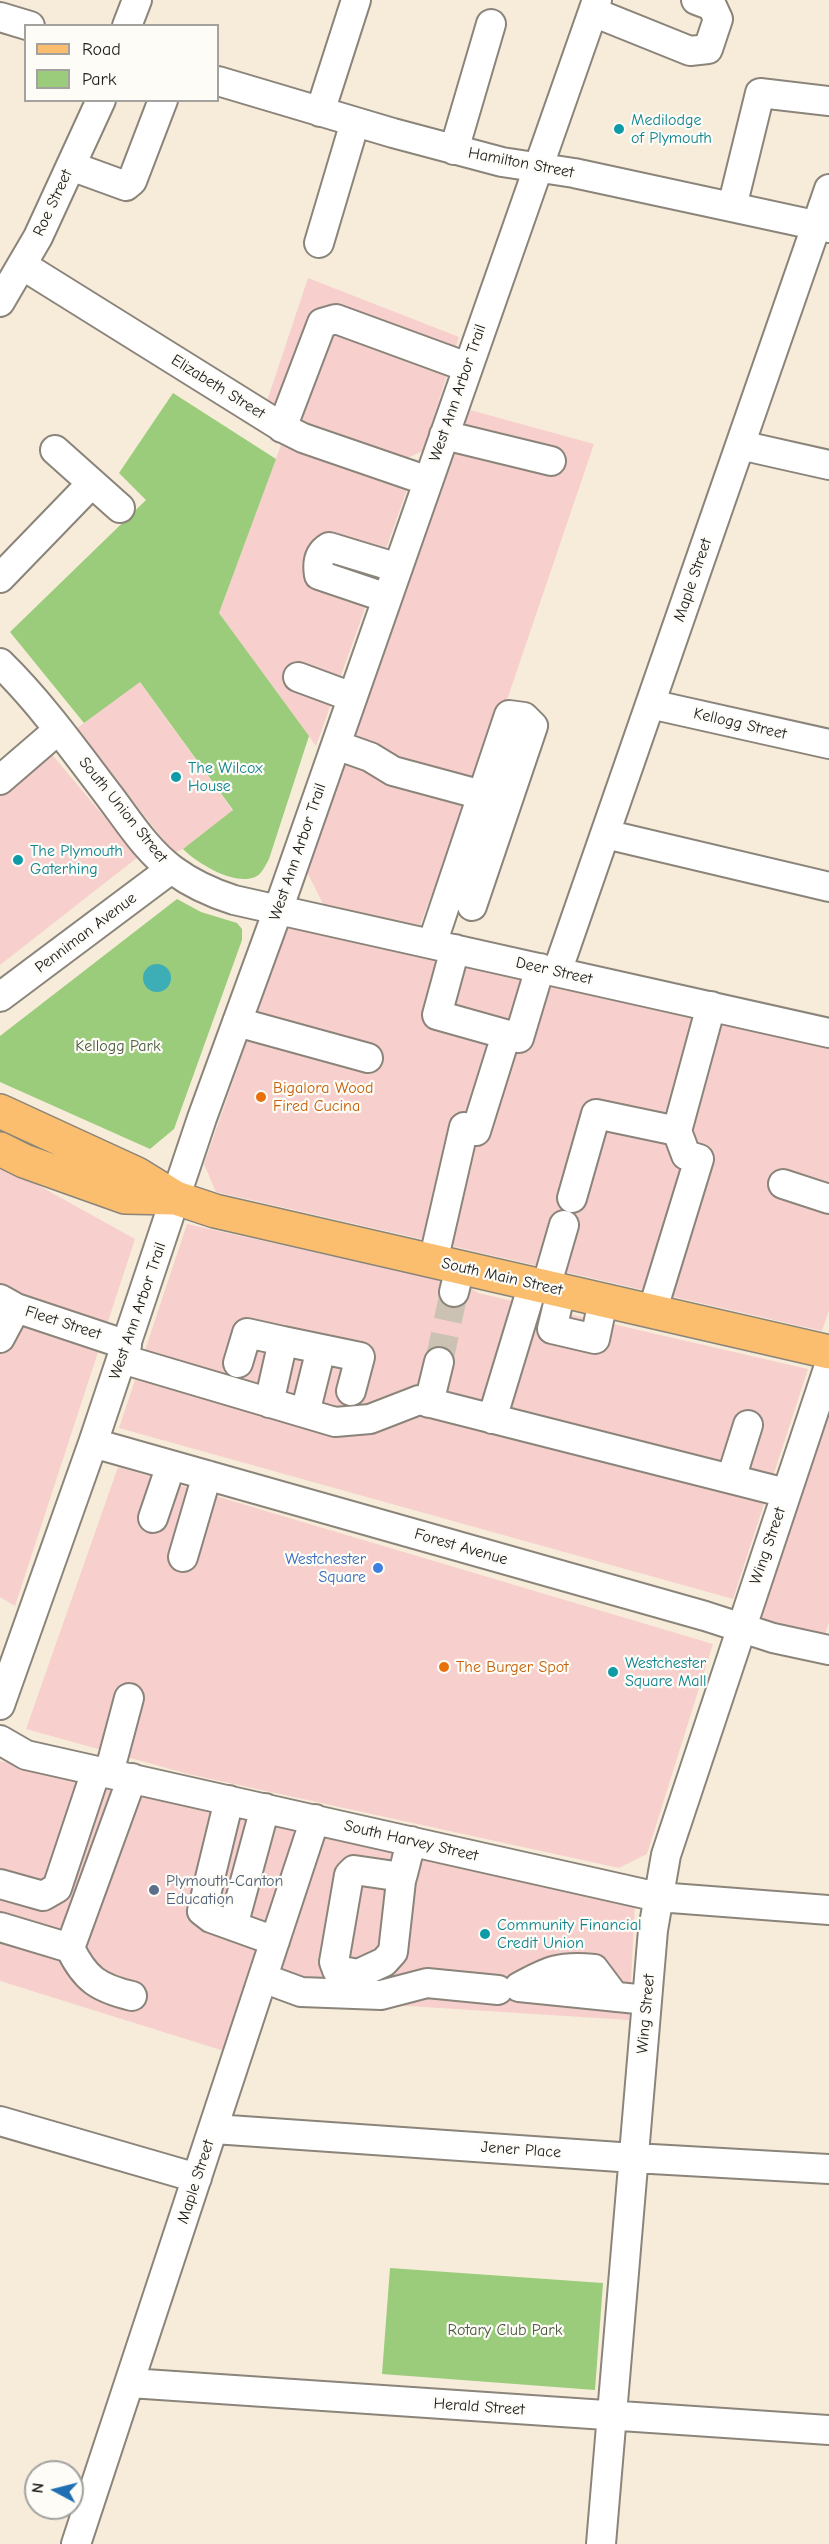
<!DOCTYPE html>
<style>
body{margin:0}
#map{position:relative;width:829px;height:2544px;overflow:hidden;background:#f7ecd9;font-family:"Comic Neue",sans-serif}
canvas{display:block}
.legend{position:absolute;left:24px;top:24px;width:195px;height:78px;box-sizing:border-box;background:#fdfcf7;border:2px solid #a3a29f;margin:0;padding:8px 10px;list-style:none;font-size:18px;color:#1c1c1c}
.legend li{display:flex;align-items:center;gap:12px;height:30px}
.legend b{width:30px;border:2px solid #a3a29f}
.north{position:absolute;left:24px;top:2460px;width:60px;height:60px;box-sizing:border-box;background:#fdfcf7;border:2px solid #a3a29f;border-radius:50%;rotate:277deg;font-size:16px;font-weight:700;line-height:24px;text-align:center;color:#1c1c1c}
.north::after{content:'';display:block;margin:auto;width:21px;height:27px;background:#1f6fb2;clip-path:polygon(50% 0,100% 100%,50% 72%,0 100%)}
</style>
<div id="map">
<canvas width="829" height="2544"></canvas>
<ul class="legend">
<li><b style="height:8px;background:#fbbe6e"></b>Road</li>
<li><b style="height:16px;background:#9acc7c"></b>Park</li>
</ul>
<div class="north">N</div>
</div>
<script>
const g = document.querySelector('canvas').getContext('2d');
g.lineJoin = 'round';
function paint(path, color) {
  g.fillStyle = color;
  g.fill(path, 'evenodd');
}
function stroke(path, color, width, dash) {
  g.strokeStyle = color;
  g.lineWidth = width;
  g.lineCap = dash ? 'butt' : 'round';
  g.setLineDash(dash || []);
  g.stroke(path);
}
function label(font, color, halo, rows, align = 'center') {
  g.font = font + ' "Comic Neue",sans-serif';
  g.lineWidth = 4.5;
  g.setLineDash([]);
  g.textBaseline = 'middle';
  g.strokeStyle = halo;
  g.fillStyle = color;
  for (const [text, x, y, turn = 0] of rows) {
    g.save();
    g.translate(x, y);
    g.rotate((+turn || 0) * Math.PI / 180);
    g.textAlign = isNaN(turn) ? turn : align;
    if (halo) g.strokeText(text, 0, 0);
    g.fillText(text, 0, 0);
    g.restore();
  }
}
paint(new Path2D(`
 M308 278 459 337 423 451 405 459 296 423 266 404Z
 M470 410 594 444 508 697 420 925 323 904 307 872Z
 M282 442 408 487 316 746 219 613Z
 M139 681 233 811 183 849 174 853 76 729Z
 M39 739 138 857 0 965V770Z
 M288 924 829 1046V1310L822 1331 216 1192 204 1164Z
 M0 1164 135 1239 15 1606 0 1597Z
 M187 1224 467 1286 478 1293 808 1369 733 1599 119 1428Z
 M829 1401V1622L825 1634 753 1620Z
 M118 1467 713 1644 647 1854 619 1868 188 1774 26 1729Z
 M0 1761 296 1829 224 2051 0 1981Z
 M321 1833 635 1904 629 2020 265 1997Z`), '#f7d0ce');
paint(new Path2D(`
 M173 393 276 459 219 613 309 736 269 859C265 866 262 874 255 877 234 886 197 863 183 849L233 810 140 682 84 723 10 632 146 500 119 473Z
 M177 899 201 912 237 923 242 929V940L174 1129 150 1149 0 1082V1036Z
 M390 2268 603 2283 595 2390 382 2374Z`), '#9acc7c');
paint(new Path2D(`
 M143 978a14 14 0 1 1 28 0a14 14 0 1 1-28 0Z`), '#3daeb5');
stroke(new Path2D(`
 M439 1362 454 1292`), '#cbc2b3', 28, [28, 14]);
const minor = new Path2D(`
 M593 12 690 51 708 49 718 19 712 6 696 0
 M0 17 30 26
 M127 26 137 0
 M218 81 393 133 502 162 574 173 829 228
 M320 112 356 0
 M454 150 491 24
 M71 166 126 186 132 181 163 100
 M732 207 760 93 829 101
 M319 243 355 122
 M22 265 285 429 303 438 428 481
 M0 302 38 237 101 100
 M282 428 322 323 336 319 467 367
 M444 435 551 461
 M740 445 829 465
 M92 483 120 508
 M0 578 92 483 55 450
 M387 598 319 575C317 563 319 553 329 547L398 568
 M0 663C41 703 75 751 110 797 129 822 147 851 173 870 192 884 212 893 234 900L829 1033
 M298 677 352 697
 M650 704 829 744
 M336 745 370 757 393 771 482 795
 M0 780 58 730
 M605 834 829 887
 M432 944 509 715 524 717 533 726 472 906
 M455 949 437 1015 519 1038 540 968
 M557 972 829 189
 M0 997 171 869
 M237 1022 368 1058
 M476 1131 506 1035
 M783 1184 829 1199
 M572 1198 596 1114 677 1131
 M433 1262 464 1127
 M546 1287 564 1225
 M561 1291 552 1329 595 1339 603 1301
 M454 1292 460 1268
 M0 1299 16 1308 127 1345
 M652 1312 699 1159 686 1155 677 1131 711 1006
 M0 1338 16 1308
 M122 1359 335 1422 370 1419 419 1400 786 1493
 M238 1363 247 1333 283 1341
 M269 1403 283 1341 360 1357 351 1391
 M429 1403 439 1362
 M305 1413 321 1349
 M492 1419 533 1284
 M93 1443 705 1616 773 1638 829 1650
 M731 1479 748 1425
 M153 1518 171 1465
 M183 1557 207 1475
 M0 1705 93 1443 202 1118 278 910 597 0
 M0 1740 26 1755 658 1897 829 1910
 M109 1773 129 1698
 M132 1778 70 1948C85 1979 98 1988 132 1996
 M229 1800 202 1911 211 1918 275 1941
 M402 1877 354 1870 349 1875 334 1962 337 1970 358 1974 384 1962 393 1952 401 1881C405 1867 408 1854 411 1841
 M0 1884 43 1896 57 1888 96 1771
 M233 1926 265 1808
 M0 1927 70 1948
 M263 1978 301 1992 381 1995 427 1983 498 1990
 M519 1987 647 2000
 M519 1987C548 1971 561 1965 594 1969L615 1997
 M0 2121 197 2178
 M214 2129 634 2158 829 2169
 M130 2383 829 2430
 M76 2544 315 1819
 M601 2544 653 1930 666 1855 829 1366`);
const major = new Path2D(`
 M0 1111 137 1174 176 1198 215 1211 829 1352
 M0 1149 24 1161 125 1197 174 1198`);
stroke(minor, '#8a847a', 32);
stroke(major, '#8a847a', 36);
stroke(minor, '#fff', 28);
stroke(major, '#fbbe6e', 33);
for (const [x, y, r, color] of [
 [619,129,6,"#0f9aa8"],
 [176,777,6,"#0f9aa8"],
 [18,860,6,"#0f9aa8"],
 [261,1097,6,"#e8710a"],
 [378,1568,6,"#3f7fe0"],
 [444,1667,6,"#e8710a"],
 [613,1672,6,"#0f9aa8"],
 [154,1890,6,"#5c6f8a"],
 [485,1934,6,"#0f9aa8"]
]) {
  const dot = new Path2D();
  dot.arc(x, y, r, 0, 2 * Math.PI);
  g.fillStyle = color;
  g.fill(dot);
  stroke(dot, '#fdfcf7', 2);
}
label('16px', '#0d838f', '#fdfcf7', [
 ["Medilodge",631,120],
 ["of Plymouth",631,138],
 ["The Wilcox",188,768],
 ["House",188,786],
 ["The Plymouth",30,851],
 ["Gaterhing",30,869],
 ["Westchester",625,1663],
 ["Square Mall",625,1681],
 ["Community Financial",497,1925],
 ["Credit Union",497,1943]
], 'left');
label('16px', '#1c1c1c', '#fdfcf7', [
 ["Hamilton Street",521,163,11],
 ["Roe Street",53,203,-65],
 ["Elizabeth Street",218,387,32],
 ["West Ann Arbor Trail",458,393,-71],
 ["Maple Street",693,580,-71],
 ["Kellogg Street",740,724,13],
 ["South Union Street",123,810,51],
 ["West Ann Arbor Trail",298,852,-71],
 ["Penniman Avenue",86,933,-37],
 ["Deer Street",554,971,13],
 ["South Main Street",502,1277,13],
 ["West Ann Arbor Trail",138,1311,-71],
 ["Fleet Street",63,1323,18],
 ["Wing Street",768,1546,-71],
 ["Forest Avenue",461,1547,16],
 ["South Harvey Street",411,1841,13],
 ["Wing Street",646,2014,-85],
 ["Jener Place",521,2150,4],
 ["Maple Street",196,2182,-72],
 ["Herald Street",479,2407,4]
]);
label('16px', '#485a3e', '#fdfcf7', [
 ["Kellogg Park",118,1046],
 ["Rotary Club Park",505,2330]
]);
label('16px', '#c56008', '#fdfcf7', [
 ["Bigalora Wood",273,1088],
 ["Fired Cucina",273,1106],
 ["The Burger Spot",456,1667]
], 'left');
label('16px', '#366cbe', '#fdfcf7', [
 ["Westchester",366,1559],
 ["Square",366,1577]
], 'right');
label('16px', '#4e5e75', '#fdfcf7', [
 ["Plymouth-Canton",166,1881],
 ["Education",166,1899]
], 'left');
</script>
